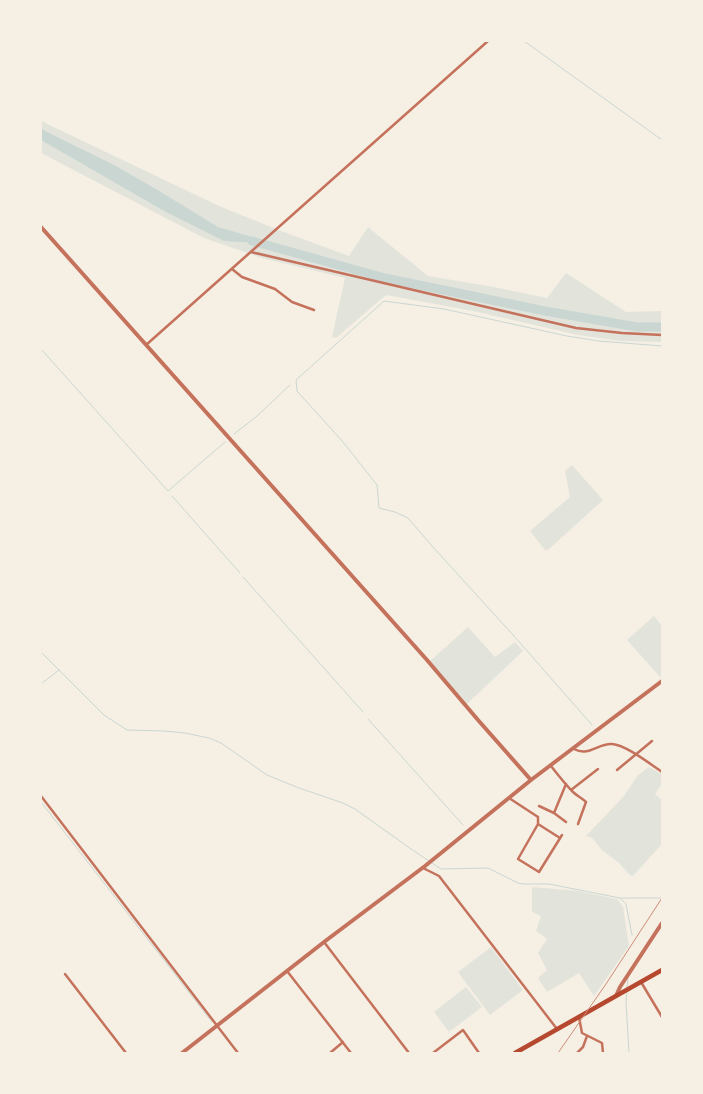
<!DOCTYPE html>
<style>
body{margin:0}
#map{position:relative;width:703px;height:1094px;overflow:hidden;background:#f6efe4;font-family:Roboto,sans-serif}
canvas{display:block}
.frame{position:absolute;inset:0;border:42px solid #f6efe4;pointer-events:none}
</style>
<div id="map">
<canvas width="703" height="1094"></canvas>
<div class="frame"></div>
</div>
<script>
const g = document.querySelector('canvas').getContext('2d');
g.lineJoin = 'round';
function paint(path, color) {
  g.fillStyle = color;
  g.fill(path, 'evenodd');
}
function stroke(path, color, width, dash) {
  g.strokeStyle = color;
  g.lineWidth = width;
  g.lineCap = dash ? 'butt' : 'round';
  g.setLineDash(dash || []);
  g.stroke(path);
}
paint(new Path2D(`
 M41 121 219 206 281 231 349 256 368 227 428 276 494 287 547 298 566 273 626 312 662 311V342L621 341 578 335 473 311 386 295 336 338 332 337 345 278 262 258 204 238 41 153Z
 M572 465 603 500 548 550H545L530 531 570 497 565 471Z
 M654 616 662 626V675L660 677 627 640Z
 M468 627 495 657 515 642 523 651 467 704 430 661Z
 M649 767 662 774V784L655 794 662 800V844L633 876 630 875 619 863 602 850 592 838 586 836 624 796 638 775Z
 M532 887 578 891 617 899 623 907 629 946 594 996 579 973 547 992 538 978 547 970 538 953 547 939 536 931 541 916 532 912Z
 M491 947 523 990 490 1015 458 972Z
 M466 987 482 1007 449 1032 434 1012Z`), '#e2e4dc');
paint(new Path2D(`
 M41 128 45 131 116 166 156 189 218 227 259 239 256 243 224 241 166 212 41 140Z`), '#c9d6d2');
stroke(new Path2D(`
 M524 41 662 140
 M41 349 168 491 225 442
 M234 434 256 417 290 385
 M172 496 240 573
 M243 577 363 712
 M41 652 104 715 127 730 164 731 185 733 209 738 221 743 267 775 299 788 343 803 355 809 411 849 429 861
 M41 684 59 670
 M368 719 463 825
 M592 725 514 636 432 546 408 518 395 512 379 508 377 485 343 442 297 391 296 380 384 301 444 309 567 336 599 341 662 346
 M41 802 212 1022
 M432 863 441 869 488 868 518 883 523 884H549L620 898H662
 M620 898 626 904 632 935
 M627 987 628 979
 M627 991 626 1002 629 1053`), '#c9d6d2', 1);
stroke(new Path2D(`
 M252 241 385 278 545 311 637 327H662`), '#c9d6d2', 9);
stroke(new Path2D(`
 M251 252 576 328 622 333 662 335
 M232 269 242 277 275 289 292 302 314 310
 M146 345 488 41
 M574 749C589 757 598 743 612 744 626 745 650 764 662 772
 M551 766C558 775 565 784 573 792 577 796 582 798 586 802L578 824
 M617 770 652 741
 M571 790 598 769
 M41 796 238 1053
 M509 798 538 817V824L518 859 539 872 562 835
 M539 806 554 813
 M566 822 554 813 566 784
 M538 824 560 838
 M423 868 439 876 557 1029
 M324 942 409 1053
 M287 971 351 1053
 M65 974 126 1053
 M641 982 662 1017
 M579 1017 582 1033 602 1043 603 1053
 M330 1053 343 1042
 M433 1053 463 1030 479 1053
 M577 1053 583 1047 587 1036`), '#c5725c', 2.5);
stroke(new Path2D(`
 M41 227 427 660 478 720 531 780
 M616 996 620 987 662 923
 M182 1053 324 942 425 866 531 780 662 681`), '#c5725c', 4);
stroke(new Path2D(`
 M515 1053 662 970`), '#b5482f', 4.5);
stroke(new Path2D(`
 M558 1053 606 984 662 898`), '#cf8b77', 1);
</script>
